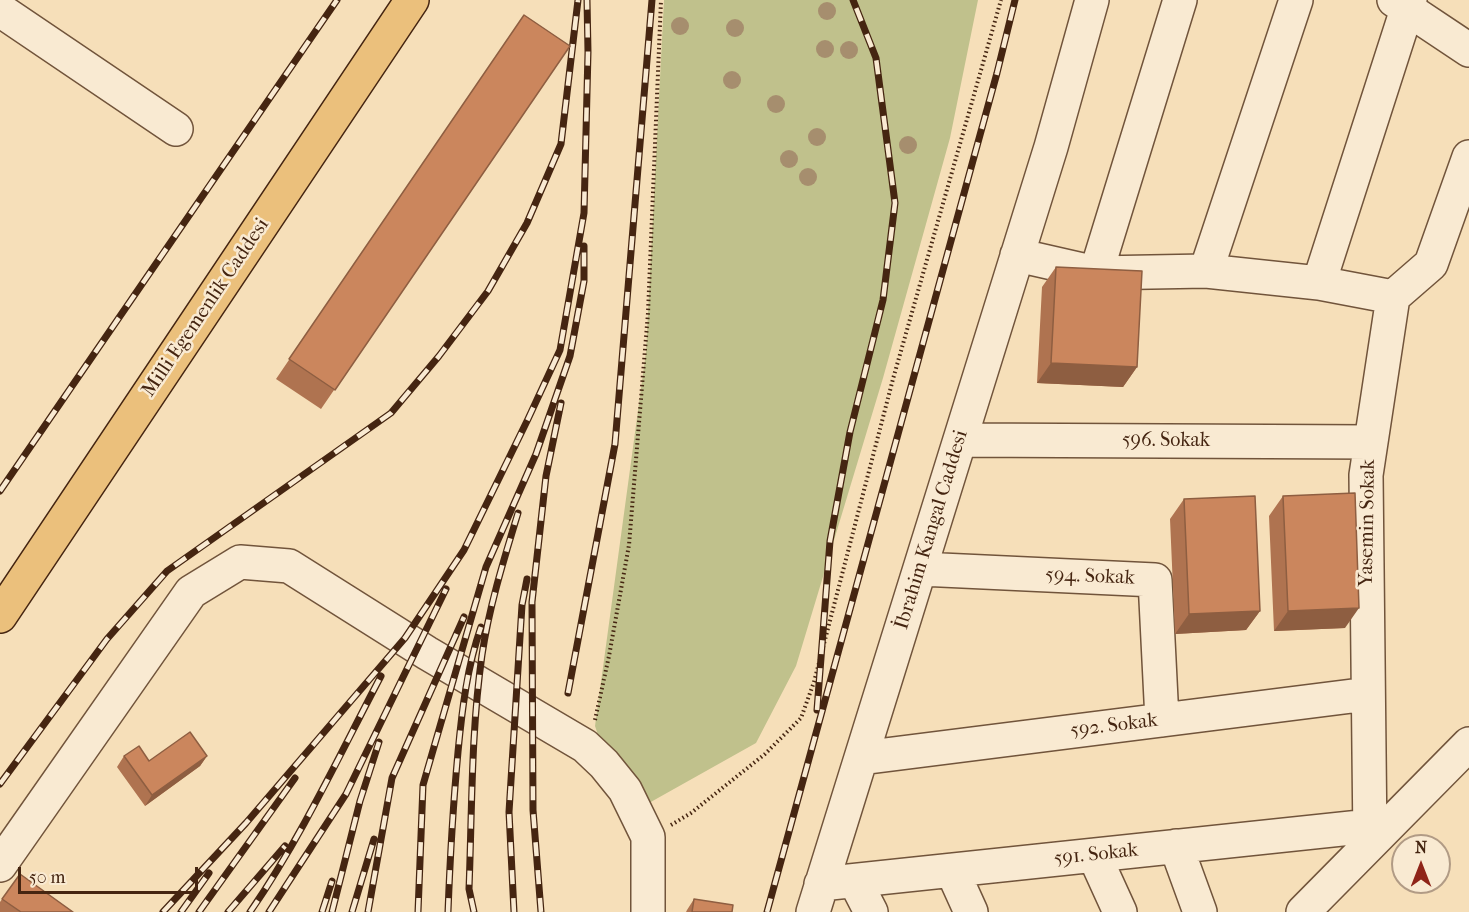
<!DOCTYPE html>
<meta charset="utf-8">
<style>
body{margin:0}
#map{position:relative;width:1469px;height:912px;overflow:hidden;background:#f6dfb9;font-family:"IM FELL French Canon",serif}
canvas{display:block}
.north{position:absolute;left:1391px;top:834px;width:60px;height:60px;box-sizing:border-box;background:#f9ead2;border:2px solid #b19b85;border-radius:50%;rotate:0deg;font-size:16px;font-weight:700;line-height:24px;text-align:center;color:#452511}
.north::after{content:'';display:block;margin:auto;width:21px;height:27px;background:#8f2418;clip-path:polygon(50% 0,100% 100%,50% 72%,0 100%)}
.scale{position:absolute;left:18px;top:867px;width:180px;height:27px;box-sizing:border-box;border:3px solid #452511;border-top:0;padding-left:8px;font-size:18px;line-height:21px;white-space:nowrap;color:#452511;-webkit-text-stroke:4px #f9ead2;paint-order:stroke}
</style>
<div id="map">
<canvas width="1469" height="912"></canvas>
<div class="north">N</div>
<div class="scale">50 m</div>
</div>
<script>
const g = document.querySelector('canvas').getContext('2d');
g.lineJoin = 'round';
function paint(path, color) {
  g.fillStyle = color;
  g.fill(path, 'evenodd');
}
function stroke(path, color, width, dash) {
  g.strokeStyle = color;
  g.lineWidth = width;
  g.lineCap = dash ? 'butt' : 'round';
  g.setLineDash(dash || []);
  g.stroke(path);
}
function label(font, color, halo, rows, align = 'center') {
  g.font = font + ' "IM FELL French Canon",serif';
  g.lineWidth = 5;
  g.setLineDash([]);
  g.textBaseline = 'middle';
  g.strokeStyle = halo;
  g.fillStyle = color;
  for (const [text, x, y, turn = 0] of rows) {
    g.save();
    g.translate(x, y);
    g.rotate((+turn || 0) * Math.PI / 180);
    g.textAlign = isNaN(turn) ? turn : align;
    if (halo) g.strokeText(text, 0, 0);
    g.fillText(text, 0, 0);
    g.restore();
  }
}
paint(new Path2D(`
 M664 0H978L950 138 883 378 796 666 756 743 649 803 628 786 598 735 595 726 646 352Z`), '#c0c18c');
const minor = new Path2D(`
 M1394 0 1469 50
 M0 10 176 129
 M1017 255 1096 273 1206 271 1319 283 1393 297
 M1206 271 1296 0
 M1096 273 1180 0
 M1319 283 1410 0
 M960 440 1371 442
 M920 569 1155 580 1162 720
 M861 758 1368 694
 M1370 843 1366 475 1393 297 1431 264 1469 157
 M1176 846 1200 912
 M1094 855 1120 912
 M0 865 191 592 240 562 289 566 427 653 585 746 604 764 625 790 648 837V912
 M952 870 971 912
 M855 881 871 912
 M821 884 1370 826
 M813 912 1051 147 1092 0
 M1303 912 1469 744`);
const major = new Path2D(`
 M0 616 412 0`);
stroke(minor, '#71543b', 36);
stroke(major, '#452511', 36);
stroke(new Path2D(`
 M595 720 609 656 629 545 648 313 661 0
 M671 825 691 813 765 754 801 718 814 682 893 379 1001 0`), '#452511', 4, [1.5, 3]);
stroke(minor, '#f9ead2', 33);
stroke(major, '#ebc07c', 33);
const rail = new Path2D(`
 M0 491 337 0
 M568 693 615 444 652 0
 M817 710 830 541 850 432 883 300 895 203 876 58 853 0
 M0 784 107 639 167 571 391 413 439 356 488 291 527 223 561 144 578 0
 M163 912 246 823 405 638 464 550 528 419 560 350 584 213 588 52 587 0
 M181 912 209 873
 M199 912 295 778
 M228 912 285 846
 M250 912C301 838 339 756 381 676
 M269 912 346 794 446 589
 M322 912 332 881
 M332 912 360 801 379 742
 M352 912 374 839
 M368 912 392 778 464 617
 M418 912 423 785 486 567 536 454 570 356 584 281V246
 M448 912C450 859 453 806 458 752 462 710 467 667 481 627
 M474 912 469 889C472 811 471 732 482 655 489 607 504 559 518 513
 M514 912 509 812 522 605 527 579
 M541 912 533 810 532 602 546 476 561 403
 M767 912 997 73 1015 0`);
stroke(rail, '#452511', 7);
stroke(rail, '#f9ead2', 4.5, [14]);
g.fillStyle = '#a68e6e';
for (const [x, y] of [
 [827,11],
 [680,26],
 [735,28],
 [825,49],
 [849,50],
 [732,80],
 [776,104],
 [817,137],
 [908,145],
 [789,159],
 [808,177]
]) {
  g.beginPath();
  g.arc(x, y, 9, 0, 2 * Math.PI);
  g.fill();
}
paint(new Path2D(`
 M524 15 570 46 321 409 276 379Z
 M1056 267 1137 367 1123 387 1037 383 1042 287Z
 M1283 496 1345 628 1274 631 1269 516Z
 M1184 499 1260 611 1246 630 1175 634 1170 519Z
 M124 756 149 761 207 756 200 766 145 806 117 767Z
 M20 874 73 912H0V902Z
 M694 899 732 912H686L687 910Z`), '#af7350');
paint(new Path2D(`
 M1051 363 1137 367 1123 387 1037 383Z
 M1359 608 1345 628 1274 631 1288 611Z
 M1260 611 1246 630 1175 634 1189 614Z
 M207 756 200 766 145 806 152 795Z`), '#8e5e41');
const building = new Path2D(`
 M524 15 570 46 335 390 289 359Z
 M1056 267 1142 271 1137 367 1051 363Z
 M1355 493 1359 608 1288 611 1283 496Z
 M1255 496 1260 611 1189 614 1184 499Z
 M190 732 207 756 152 795 124 756 139 746 149 761Z
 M20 874 73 912H21L2 899Z
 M694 899 733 905 732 912H692Z`);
paint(building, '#cb865d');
stroke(building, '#8e5e41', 1.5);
label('20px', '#452511', '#f9ead2', [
 ["Milli Egemenlik Caddesi",206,308,-56],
 ["596. Sokak",1166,441],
 ["Yasemin Sokak",1368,523,-89],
 ["İbrahim Kangal Caddesi",932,530,-73],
 ["594. Sokak",1090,577,2],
 ["592. Sokak",1114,726,-7],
 ["591. Sokak",1096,855,-6]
]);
</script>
